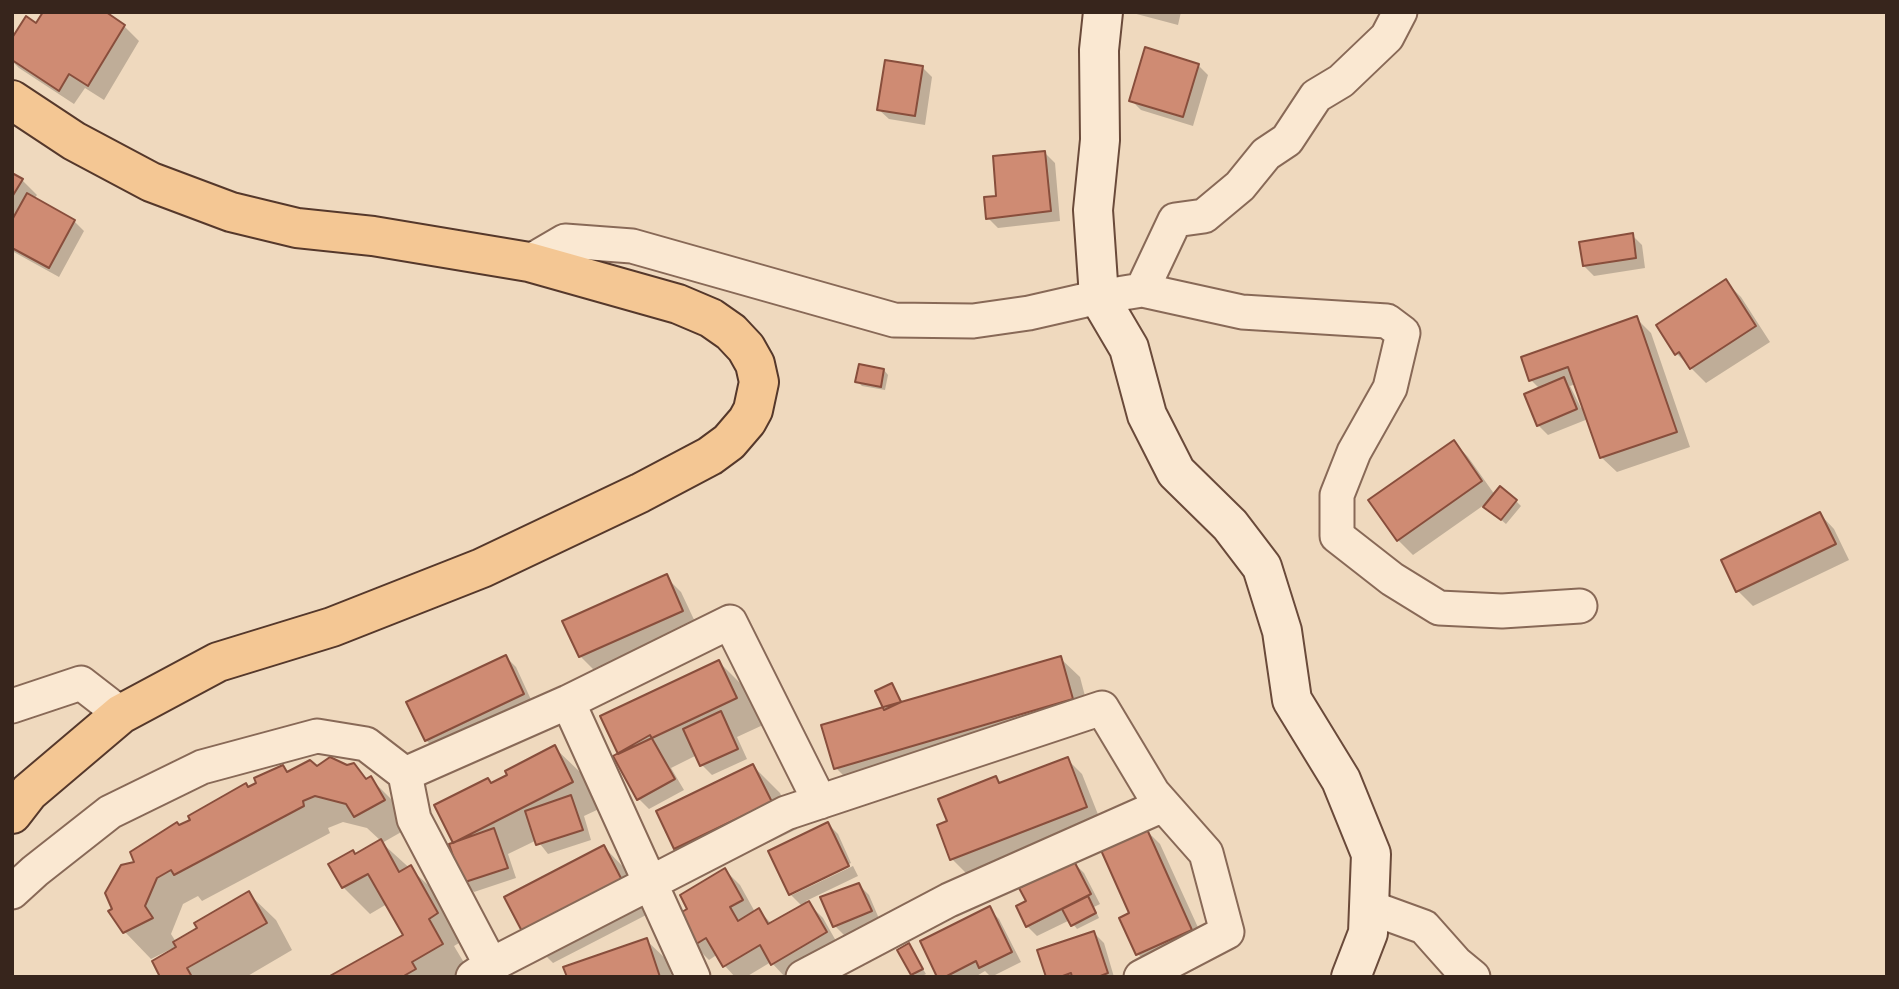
<!DOCTYPE html>
<style>
body{margin:0}
#map{position:relative;width:1899px;height:989px;overflow:hidden;background:#efd9be;font-family:"Times New Roman",serif}
canvas{display:block}
.frame{position:absolute;inset:0;border:14px solid #37251c;pointer-events:none}
</style>
<div id="map">
<canvas width="1899" height="989"></canvas>
<div class="frame"></div>
</div>
<script>
const g = document.querySelector('canvas').getContext('2d');
g.lineJoin = 'round';
function paint(path, color) {
  g.fillStyle = color;
  g.fill(path, 'evenodd');
}
function stroke(path, color, width, dash) {
  g.strokeStyle = color;
  g.lineWidth = width;
  g.lineCap = dash ? 'butt' : 'round';
  g.setLineDash(dash || []);
  g.stroke(path);
}
paint(new Path2D(`
 M1129 12H1181L1178 25Z
 M1742 12H1776V14L1743 13Z
 M36 25 124 26 139 41 104 100 85 88 74 104 19 68 12 61V41Z
 M1198 65 1208 75 1193 126 1141 110 1131 100Z
 M922 67 932 77 925 125 889 119 878 109Z
 M1045 153 1055 163 1060 221 998 228 988 218 998 198Z
 M12 175 22 180 37 195 34 199 74 221 84 231 59 277 12 251Z
 M1632 235 1642 245 1645 268 1594 276 1584 266Z
 M1726 282 1741 297 1770 342 1706 383 1677 354 1659 325Z
 M1636 318 1651 333 1690 447 1617 472 1602 458 1588 419 1548 435 1538 425 1540 389 1531 380ZM1576 384 1584 407 1581 408 1570 386Z
 M884 370 888 375 885 390 862 386 857 381Z
 M1454 442 1468 457 1495 495 1516 501 1521 506 1506 524 1484 505 1413 555 1398 540Z
 M1820 514 1834 529 1849 560 1753 606 1738 591 1723 561Z
 M666 577 681 592 697 626 595 671 580 656Z
 M506 657 516 667 533 704 436 750 426 740Z
 M1060 658 1080 677 1091 719 855 787 836 768 885 709 892 685 903 703Z
 M719 662 746 689 763 725 737 737 747 759 712 775 702 765 697 755 671 768 684 790 649 809 639 799 615 756Z
 M555 748 582 774 599 809 584 816 591 840 548 854 537 840 508 854 516 878 474 892 464 882 454 842 492 785Z
 M1067 759 1082 774 1101 822 967 874 952 859 949 822 996 778 1002 784Z
 M353 765 368 780 371 779 397 805 410 827 382 843 438 894 464 940 454 946 469 971 459 977H332L405 936 387 904 370 914 343 887 356 855 381 841 367 828 343 822 328 828 330 833 202 901 198 896 183 904 171 934 176 942 249 894 276 920 292 950 246 977H162L172 952 171 949 151 959 125 932 114 910 136 863 180 827 246 785 249 788 282 767 289 773Z
 M753 766 780 793 797 829 702 875 676 848Z
 M828 824 838 834 851 863 792 892V895L853 866 858 876 806 901 823 918 840 948 791 977H785L771 962 746 977H735L725 966 718 954 709 960 694 945 690 909 725 870 740 885 755 912 759 911 772 924 802 906 790 894Z
 M1145 829 1160 844 1206 945 1153 969 1138 954 1122 918 1132 914Z
 M604 847 630 874 650 913 553 963 526 936Z
 M1074 863 1084 873 1100 904 1094 907 1099 918 1077 929 1070 920 1037 936 1027 926 1028 901Z
 M859 885 869 895 880 921 845 936 835 926 823 898Z
 M989 909 999 919 1021 962 991 977 985 971 975 977H939Z
 M1094 933 1104 943 1114 977H1047Z
 M646 940 666 959 672 977H568Z
 M908 945 926 974 920 977 913 974Z`), '#0003');
const building = new Path2D(`
 M43 12H106L125 25 88 86 69 74 59 91 12 60V38L26 16 36 23Z
 M1145 47 1199 64 1183 117 1129 101Z
 M885 60 923 66 915 116 877 110Z
 M1045 151 1051 211 986 219 984 197 996 196 993 156Z
 M12 173 23 179 12 197Z
 M27 193 75 220 49 268 12 248V220Z
 M1633 233 1636 258 1583 266 1579 242Z
 M1726 279 1756 326 1690 369 1679 352 1675 355 1656 325Z
 M1637 316 1677 432 1600 458 1568 367 1529 381 1521 357Z
 M859 364 884 369 881 387 855 382Z
 M1564 377 1577 409 1537 426 1524 394Z
 M1454 440 1482 481 1397 541 1368 500Z
 M1500 486 1517 500 1501 520 1483 507Z
 M1820 512 1836 544 1736 592 1721 560Z
 M667 574 683 611 579 657 562 621Z
 M506 655 524 694 425 741 406 702Z
 M1061 656 1073 699 834 769 821 725Z
 M719 660 737 698 618 754 600 716Z
 M892 683 901 702 884 710 875 691Z
 M721 711 738 749 700 766 683 729Z
 M650 735 675 779 637 800 613 756Z
 M555 745 573 782 453 843 434 805 488 778 491 783 507 775 505 771Z
 M330 757 347 765 354 763 366 779 371 776 385 800 354 817 346 804 315 796 303 801 304 806 174 875 171 870 157 878 145 906 153 918 123 933 108 911 112 909 105 893 121 865 134 862 130 852 177 822 179 825 190 820 188 816 246 783 248 787 256 783 254 778 283 765 287 772 310 760 317 766Z
 M1068 757 1087 807 950 860 937 825 947 821 938 799 996 776 999 783Z
 M753 764 772 802 674 849 656 811Z
 M571 795 583 830 536 845 525 811Z
 M828 822 849 866 789 895 768 851Z
 M1146 827 1192 930 1136 955 1119 918 1129 913 1100 848Z
 M494 828 508 868 462 883 449 844Z
 M381 839 399 872 411 865 438 913 429 919 443 944 412 962 416 969 402 977H328L403 935 368 874 342 888 328 864 353 850 355 854Z
 M604 845 625 886 525 937 504 897Z
 M1074 861 1091 894 1026 927 1016 906 1026 901 1019 888Z
 M725 868 743 900 730 907 738 921 759 908 768 924 809 901 827 932 771 965 760 945 723 967 706 938 693 946 675 916 687 909 680 895Z
 M859 883 872 911 833 927 820 897Z
 M249 891 267 923 187 968 192 977H160L152 961 176 947 173 942 197 928 194 923Z
 M1088 896 1096 913 1071 926 1062 909Z
 M990 906 1012 952 979 968 976 961 945 977H937L920 941Z
 M1094 931 1108 973 1098 977H1072L1071 973 1060 977H1046L1037 950Z
 M647 938 660 977H567L563 967Z
 M909 943 923 969 911 975 897 950Z`);
paint(building, '#cf8b73');
stroke(building, '#884e3c', 2);
const street = new Path2D(`
 M529 262 565 241 632 246 894 320 973 321 1029 313 1099 297 1142 290 1175 220 1204 216 1240 186 1266 154 1287 140 1316 96 1341 81 1387 37 1400 12
 M1142 290 1242 312 1387 321 1403 333 1390 388 1354 452 1337 495V536L1392 579 1439 608 1502 611 1580 606
 M568 702 693 977
 M12 706 81 683 121 714
 M405 774 568 702 730 622 820 802
 M12 892 35 871 110 812 202 767 317 736 366 744 405 774 414 819 491 965
 M1369 907 1424 927 1456 963 1473 977
 M473 977 491 965 786 813 1102 708 1153 793 1206 853 1227 932 1141 977
 M803 977 949 900 1163 805`);
const secondary = new Path2D(`
 M1103 12 1099 50 1100 140 1093 210 1099 297 1129 348 1147 415 1176 472 1230 525 1262 567 1282 631 1292 700 1341 780 1371 854 1368 933 1351 977`);
const primary = new Path2D(`
 M12 100 74 141 151 182 231 212 297 228 373 236 529 262 678 304 711 318 731 332 746 348 755 364 759 382 753 410 747 421 729 442 710 456 640 493 482 568 332 627 218 662 121 714 29 792 12 814`);
stroke(street, '#886957', 37);
stroke(secondary, '#6a4a3a', 42);
stroke(primary, '#55382b', 42);
stroke(street, '#fae8d2', 33);
stroke(secondary, '#fae8d2', 38);
stroke(primary, '#f4c794', 38);
</script>
